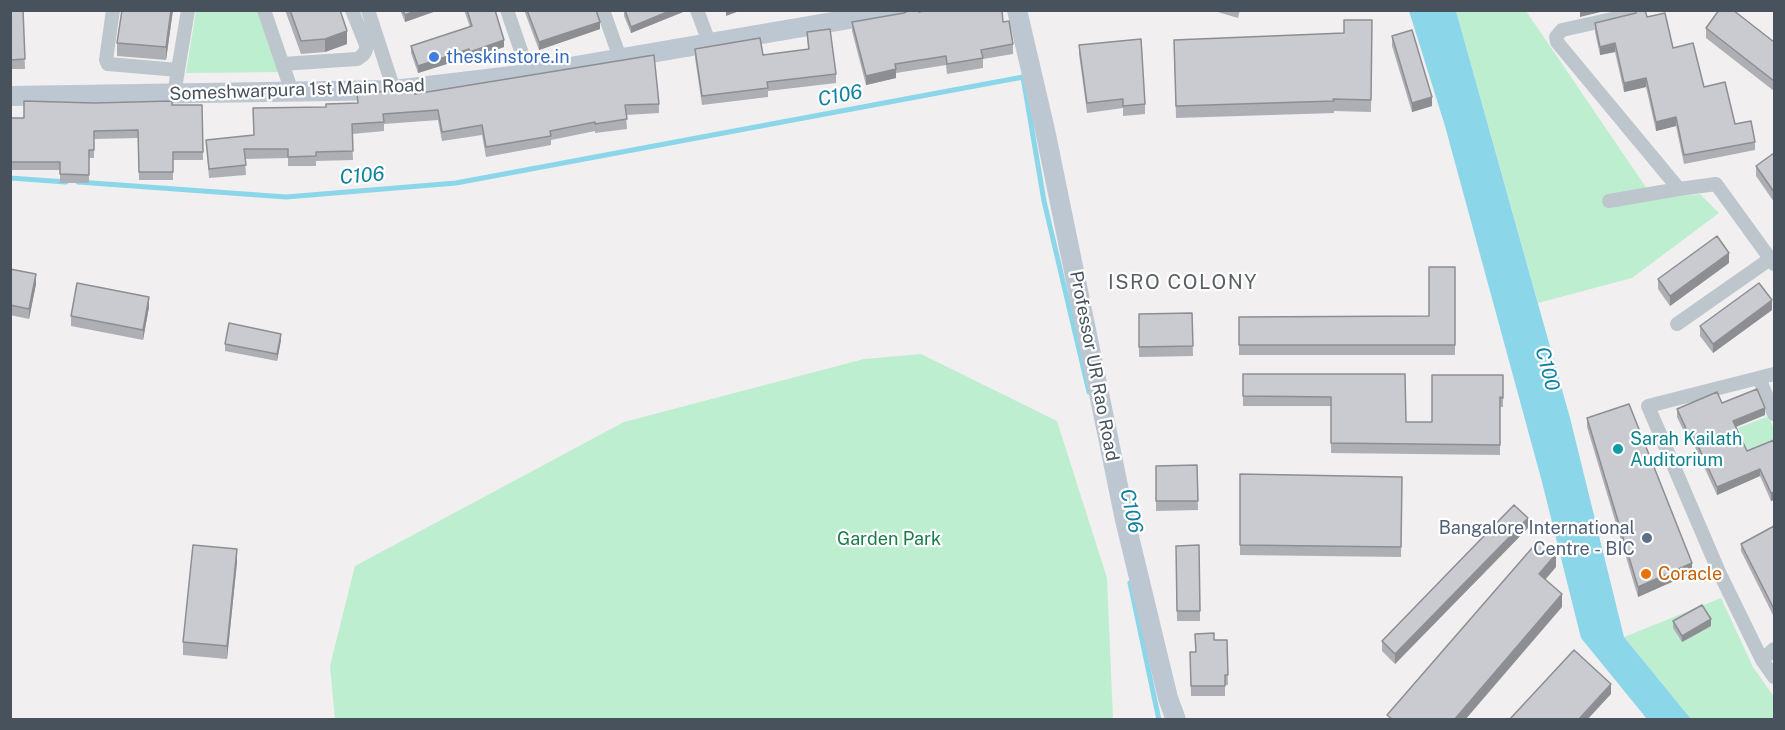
<!DOCTYPE html>
<style>
body{margin:0}
#map{position:relative;width:1785px;height:730px;overflow:hidden;background:#f1efef;font-family:"Public Sans",sans-serif}
canvas{display:block}
.frame{position:absolute;inset:0;border:12px solid #47525c;pointer-events:none}
</style>
<div id="map">
<canvas width="1785" height="730"></canvas>
<div class="frame"></div>
</div>
<script>
const g = document.querySelector('canvas').getContext('2d');
g.lineJoin = 'round';
function paint(path, color) {
  g.fillStyle = color;
  g.fill(path, 'evenodd');
}
function stroke(path, color, width, dash) {
  g.strokeStyle = color;
  g.lineWidth = width;
  g.lineCap = dash ? 'butt' : 'round';
  g.setLineDash(dash || []);
  g.stroke(path);
}
function label(font, color, halo, rows, align = 'center') {
  g.font = font + ' "Public Sans",sans-serif';
  g.lineWidth = 4.5;
  g.setLineDash([]);
  g.textBaseline = 'middle';
  g.strokeStyle = halo;
  g.fillStyle = color;
  for (const [text, x, y, turn = 0] of rows) {
    g.save();
    g.translate(x, y);
    g.rotate((+turn || 0) * Math.PI / 180);
    g.textAlign = isNaN(turn) ? turn : align;
    if (halo) g.strokeText(text, 0, 0);
    g.fillText(text, 0, 0);
    g.restore();
  }
}
paint(new Path2D(`
 M196 11H257L279 72 186 73Z
 M1456 11H1526L1654 199 1700 194 1719 213 1632 278 1538 303Z
 M921 354 1057 421 1107 578 1113 719H335L330 666 355 566 624 422 864 359Z
 M1769 416 1774 430V445L1749 455 1738 428Z
 M1721 598 1753 667 1774 697V719H1691L1624 637Z`), '#beeed0');
paint(new Path2D(`
 M1409 11H1456L1570 418 1624 637 1691 719H1647L1581 638 1542 482 1445 126Z`), '#8cd6ea');
stroke(new Path2D(`
 M10 178 66 182
 M78 182 286 197 456 183 1023 77 1044 201 1089 392
 M1130 583 1159 720`), '#8cd6ea', 5);
stroke(new Path2D(`
 M113 10 106 60 108 64 178 70
 M264 10 292 92
 M368 10 394 90
 M507 10 529 74
 M603 10 620 58
 M697 10 709 42
 M1630 15 1562 30 1556 37 1557 42 1679 189 1716 184 1774 264
 M282 64 357 59C363 56 367 52 366 45L352 10
 M174 94 188 10
 M1609 201 1679 189
 M1677 324 1770 259
 M1774 374 1648 406 1719 572 1762 660 1774 677
 M1759 378 1774 414
 M1762 660 1774 649`), '#bdc6cd', 14);
stroke(new Path2D(`
 M1017 10 1045 130 1125 520 1168 698 1176 720
 M10 96 394 90 529 74 902 10`), '#bdc7d2', 20);
paint(new Path2D(`
 M10 10H23L25 69H10Z
 M122 10H173L166 60 117 56V43Z
 M285 10H340L347 44 325 52 301 54Z
 M400 10H439L405 22Z
 M464 10H495L504 47 470 59 469 57 418 73 411 53V46L470 27Z
 M524 10H596L600 29 539 50Z
 M624 10H688L631 33 624 16Z
 M1211 10H1240L1238 18Z
 M919 12 1003 22 1013 44V54L983 59V68L947 74 946 65 896 73V78L866 85 852 31V22Z
 M1636 13 1647 17 1673 48 1704 87 1735 124 1755 142V150L1684 164 1676 126 1656 131 1646 87 1624 92 1615 52 1600 55 1595 32V23Z
 M1372 20 1371 112 1334 111V113L1176 118 1174 40 1344 33Z
 M1706 28 1774 42V91L1706 38Z
 M807 32 836 74V83L768 91V97L702 105 695 58V49L763 55 808 50Z
 M1392 36 1432 106 1412 112 1392 46Z
 M1079 45 1145 104V114L1123 116V108L1087 113 1079 54Z
 M357 93 415 94 659 104V113L626 115 627 129 595 133V131L551 140V145L486 157 482 135 442 141 438 120 384 124V131L352 134 353 160 316 161V166H288V158L245 159 246 175 209 178 206 140 253 135 326 107 357 103Z
 M172 105 203 152V160H173V180H139L138 138 94 139V158H89V183H60V170H10V118H24Z
 M1774 153V202L1756 176V166Z
 M1729 263 1670 306 1658 289V279Z
 M1455 267V355H1239V317L1429 316Z
 M10 269 36 284 29 319 10 315Z
 M149 307 143 340 71 326V316Z
 M1772 310 1713 353 1700 336V326Z
 M1192 313 1193 356 1139 357V314Z
 M281 340 277 361 225 351V344Z
 M1243 374H1405L1406 422H1432L1503 375V407H1500V455L1331 453V406H1243Z
 M1722 403 1765 415 1736 427 1747 451 1774 441V500L1771 501 1760 476 1717 495 1693 443 1690 444 1677 417V409Z
 M1587 418 1692 573 1638 597 1587 427Z
 M1197 465 1198 510 1156 511V466Z
 M1240 474 1402 477 1401 557 1240 555Z
 M1774 526V617L1741 551V544Z
 M1528 528 1395 664 1382 651V641Z
 M1176 546 1200 611V621H1177Z
 M237 562 227 659 183 655V642Z
 M1673 621 1711 626 1682 642 1673 628Z
 M1214 640H1227L1228 685H1225V696H1191L1190 652H1196Z`), '#adafb4');
paint(new Path2D(`
 M171 10H173L166 60V47Z
 M418 10H439L405 22V15Z
 M672 10H688L631 33V27Z
 M726 10H742L726 16Z
 M1580 10H1609L1580 17Z
 M600 22V29L539 50V42Z
 M347 31V44L325 52V39Z
 M504 40V47L470 59V52Z
 M1615 43V52L1600 55V47Z
 M469 49V57L418 73V66Z
 M896 69V78L866 85V76Z
 M1646 78V87L1624 92V83Z
 M1432 97V106L1412 112V103Z
 M1676 117V126L1656 131V122Z
 M1729 253V263L1670 306V296Z
 M36 274V284L29 319V309Z
 M149 297V307L143 340V330Z
 M1772 300V310L1713 353V344Z
 M281 334V340L277 361V354Z
 M1765 408V415L1733 428V421Z
 M1693 435V443L1690 444V437Z
 M1760 469V476L1717 495V487Z
 M1774 492V500L1771 501V493Z
 M1528 518V528L1395 664V654Z
 M237 549V562L227 659V646Z
 M1556 554V567L1539 587V574Z
 M1692 563V573L1638 597V587Z
 M1562 594V607L1465 720H1454Z
 M1711 619V626L1682 642V636Z
 M1611 684V694L1587 720H1578Z`), '#8d8e92');
const building = new Path2D(`
 M10 10H23L25 59 10 60Z
 M122 10H171L166 47 117 43Z
 M290 10H340L347 31 325 39 301 41Z
 M403 10H418L405 15Z
 M467 10H495L504 40 470 52 469 49 418 66 411 46 472 26Z
 M527 10H596L600 22 539 42Z
 M625 10H672L631 27Z
 M910 10H919V12L928 10H1002L1003 22 1009 21 1013 44 981 50 983 58 947 64 946 56 895 64 896 69 866 76 852 22 904 13Z
 M1637 10H1645L1647 17 1665 13 1673 48 1693 43 1704 87 1725 82 1735 124 1751 121 1755 142 1684 155 1676 117 1656 122 1646 78 1624 83 1615 43 1600 47 1595 23 1636 13Z
 M1719 10H1733L1774 42V81L1706 28Z
 M1344 20H1372L1371 100 1333 99 1334 101 1176 106 1174 40 1344 33Z
 M830 29 836 74 767 82 768 88 702 96 695 49 760 38 763 55 809 49 807 32Z
 M1412 30 1432 97 1412 103 1392 36Z
 M1141 39 1145 104 1123 106V99L1087 103 1079 45Z
 M654 55 659 104 625 105 627 119 595 124V122L550 131 551 136 486 147 482 125 442 132 438 110 383 114 384 122 352 124 353 151 316 152V156L288 157V149H244L246 165 209 169 206 140 254 135 253 108 326 107V104L358 103 357 93 414 90 415 94Z
 M24 101 94 103 172 101V105H202L203 152H173V172H139L138 130 94 131V150H89V175L60 174V162H10V118H24Z
 M1774 153V192L1756 166Z
 M1717 236 1729 253 1670 296 1658 279Z
 M1429 267H1455V345H1239V317L1429 316Z
 M10 269 36 274 29 309 10 305Z
 M77 283 149 297 143 330 71 316Z
 M1759 283 1772 300 1713 344 1700 326Z
 M1192 313 1193 346 1139 347V314Z
 M229 323 281 334 277 354 225 344Z
 M1243 374H1405L1406 422H1432V375H1503V398L1500 397V445L1331 443V397L1243 396Z
 M1757 389 1765 408 1733 421 1747 451 1774 440V492L1771 493 1760 469 1717 487 1693 435 1690 437 1677 409 1717 392 1722 403Z
 M1629 404 1692 563 1638 587 1587 418Z
 M1197 465 1198 501H1156V466Z
 M1240 474 1402 477 1401 547 1240 545Z
 M1514 505 1528 518 1395 654 1382 641Z
 M1774 526V609L1741 544Z
 M1539 540 1556 554 1539 574 1562 594 1454 720H1393L1387 715Z
 M193 545 237 549 227 646 183 642Z
 M1199 545 1200 611H1177L1176 546Z
 M1702 605 1711 619 1682 636 1673 621Z
 M1214 633V640H1227L1228 675H1225V686H1191L1190 652H1196L1195 634Z
 M1574 650 1611 684 1578 720H1509Z`);
paint(building, '#c9cbd1');
stroke(building, '#8d8e92', 1.5);
for (const [x, y, r, color] of [
 [434,57,6,"#3f7fe0"],
 [1618,449,6,"#0f9aa8"],
 [1647,538,6,"#5c6f8a"],
 [1646,574,6,"#e8710a"]
]) {
  const dot = new Path2D();
  dot.arc(x, y, r, 0, 2 * Math.PI);
  g.fillStyle = color;
  g.fill(dot);
  stroke(dot, '#fff', 2);
}
label('18px', '#366cbe', '#fff', [
 ["theskinstore.in",446,57]
], 'left');
label('18px', '#47525c', '#fff', [
 ["Someshwarpura 1st Main Road",297,90,-2],
 ["Professor UR Rao Road",1094,366,79]
]);
label('18px', '#0d838f', '#fff', [
 ["Sarah Kailath",1630,439],
 ["Auditorium",1630,460]
], 'left');
label('18px', '#4e5e75', '#fff', [
 ["Bangalore International",1635,528],
 ["Centre - BIC",1635,549]
], 'right');
label('18px', '#197c4a', '#fff', [
 ["Garden Park",889,539]
]);
label('18px', '#c56008', '#fff', [
 ["Coracle",1658,574]
], 'left');
label('italic 20px', '#0f809f', '#fff', [
 ["C106",840,96,-11],
 ["C106",362,176,-5],
 ["C100",1547,369,75],
 ["C106",1131,511,78]
]);
g.letterSpacing = '1.5px';
label('20px', '#5b5f63', '#fff', [
 ["ISRO COLONY",1183,283]
]);
g.letterSpacing = '0px';
</script>
